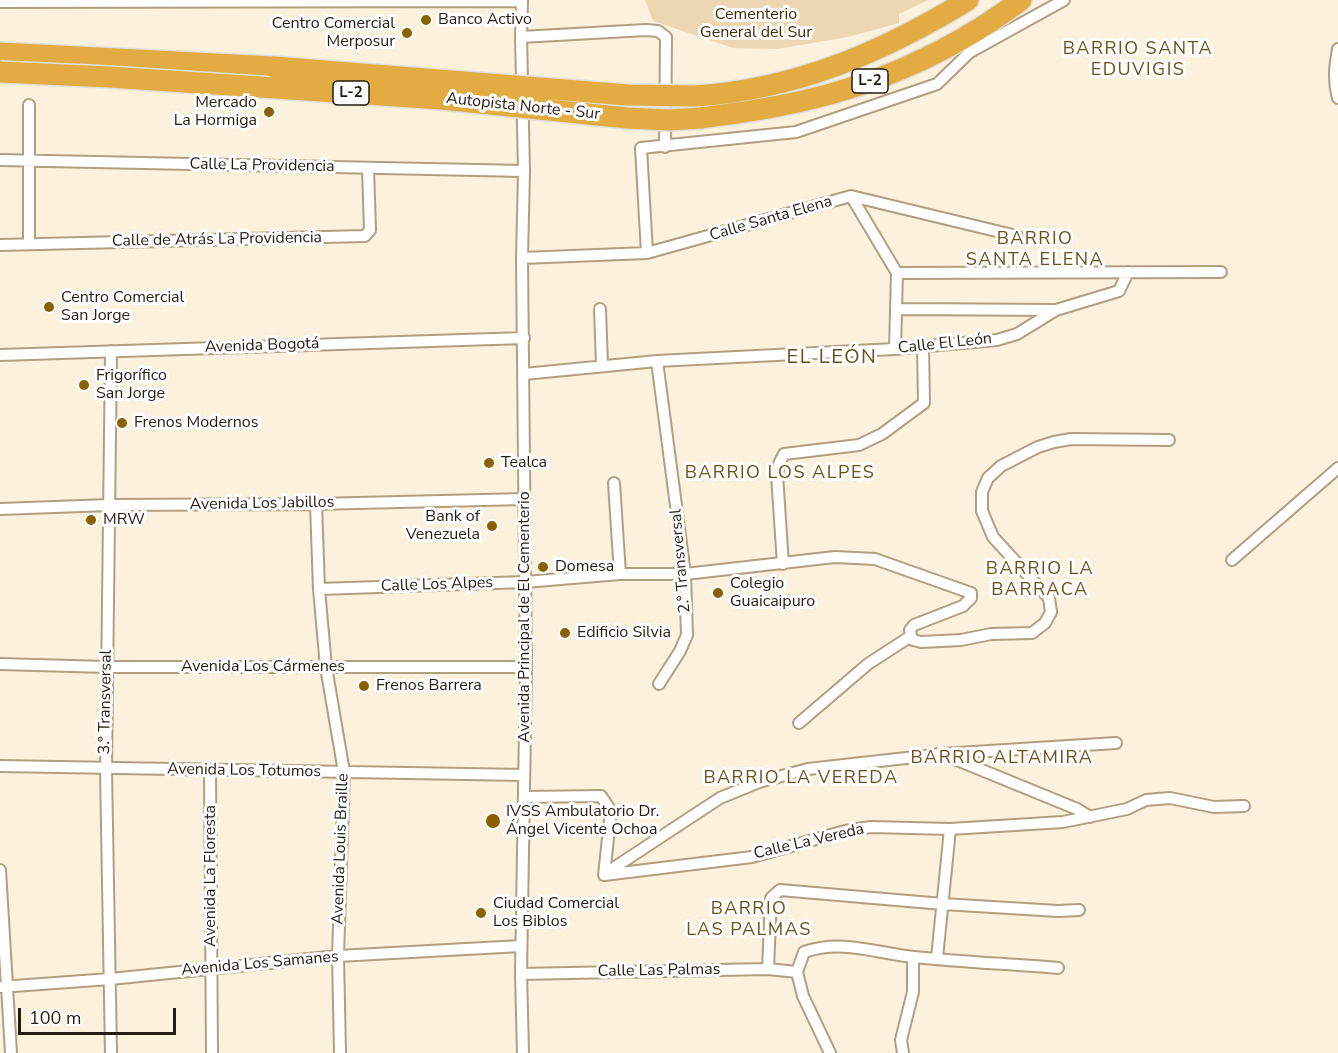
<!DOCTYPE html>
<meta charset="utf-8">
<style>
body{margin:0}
#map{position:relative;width:1338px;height:1053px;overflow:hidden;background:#fcf1dd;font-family:"Nunito Sans",sans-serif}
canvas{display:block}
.scale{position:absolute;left:18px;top:1008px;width:158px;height:27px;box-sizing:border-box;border:3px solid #231c11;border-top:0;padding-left:8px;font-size:18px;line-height:21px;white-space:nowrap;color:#231c11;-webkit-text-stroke:4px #fff;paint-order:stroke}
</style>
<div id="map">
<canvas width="1338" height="1053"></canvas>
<div class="scale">100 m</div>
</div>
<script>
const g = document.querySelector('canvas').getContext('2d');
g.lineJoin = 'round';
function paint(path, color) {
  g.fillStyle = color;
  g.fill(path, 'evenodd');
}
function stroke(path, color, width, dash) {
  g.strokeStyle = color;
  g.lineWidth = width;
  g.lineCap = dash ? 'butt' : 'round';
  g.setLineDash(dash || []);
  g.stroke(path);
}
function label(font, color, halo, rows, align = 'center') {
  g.font = font + ' "Nunito Sans",sans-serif';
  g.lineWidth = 6;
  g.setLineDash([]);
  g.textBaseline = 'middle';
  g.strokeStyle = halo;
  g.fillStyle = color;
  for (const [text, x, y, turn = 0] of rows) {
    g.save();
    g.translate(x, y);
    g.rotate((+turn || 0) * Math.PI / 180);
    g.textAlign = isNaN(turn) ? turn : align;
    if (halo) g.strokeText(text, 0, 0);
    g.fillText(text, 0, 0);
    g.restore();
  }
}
paint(new Path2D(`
 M645 0H928L899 14V23L848 37 777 49 733 48 653 21Z`), '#edd7b2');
const street = new Path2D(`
 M0 2 522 1 521 37 524 171 522 258 526 667 521 974 523 1053
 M521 37 646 30 658 31 666 37 665 147
 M1338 49C1335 66 1333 80 1338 98
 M0 160 524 171
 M851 196 897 273 895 349
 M29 244V105
 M0 245 365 236 370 230 368 168
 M647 253 641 148 796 132 937 84 970 52 1064 0
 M522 258 647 253 851 196 1017 236
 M897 273 1221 272
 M600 309 602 365
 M897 309 1055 310
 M0 355 524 338
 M657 361 685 574 687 635 680 651 659 684
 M524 374 657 361 895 349 997 340 1017 334 1056 310 1119 291 1128 272
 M614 483 620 574
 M316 504 319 589 326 667 344 772 338 956 340 1053
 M0 509 109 505 316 504 525 499
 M1232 560 1338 468
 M783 564 777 475 779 464 784 454 859 445 882 434 924 403 923 346
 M319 589 525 582 620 574H685L835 557 875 559 971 593V598L963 606 914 625 910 630 911 636
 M911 636 913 640 921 642 961 640 991 634 1032 633 1045 623 1051 612 1049 598 993 537 982 511V492L988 478 1001 466 1038 447 1054 442 1071 439 1169 440
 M0 664 107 667H526
 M799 723 868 664 911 636
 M945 755 1077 809 1090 817
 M0 766 524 775
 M210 770 212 1053
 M524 797 601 796 611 811 604 875 752 857 845 831 871 827 950 829 1063 822 1127 809 1146 800 1170 798 1214 807 1244 806
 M0 870 11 1053
 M606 873 720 798 759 782 808 769 942 754 1116 743
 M937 958 950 829
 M768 969 771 898 780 890 943 904 1058 911 1079 910
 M521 974 768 969 797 972
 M0 987 110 979 338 956 521 946
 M111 1053 106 769 111 351
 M830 1053 803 996 797 972 804 952C843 939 875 953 914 957 962 962 1010 964 1058 968
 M903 1053 901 1040 913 992V957`);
const highway = new Path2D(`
 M0 53 274 67
 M696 96C797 89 883 52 968 0
 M701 118C729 114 756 111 783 105 869 89 952 52 1021 0`);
stroke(street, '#b19f81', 14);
stroke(highway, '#e0dfde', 24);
stroke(street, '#fff', 10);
stroke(highway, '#e3ac42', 21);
const highwayBridge = new Path2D(`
 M274 67 628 95 696 96
 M0 72 109 77 441 99 627 118 669 120 701 118`);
stroke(highwayBridge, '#e0dfde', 24, []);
stroke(highwayBridge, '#e3ac42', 21);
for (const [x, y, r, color] of [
 [426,20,6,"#896100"],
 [407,33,6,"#896100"],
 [269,112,6,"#896100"],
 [49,307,6,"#896100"],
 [84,385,6,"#896100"],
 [122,423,6,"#896100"],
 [489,463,6,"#896100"],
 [91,520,6,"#896100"],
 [492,526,6,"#896100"],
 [543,567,6,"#896100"],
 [718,593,6,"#896100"],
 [565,633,6,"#896100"],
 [364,686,6,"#896100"],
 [493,821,8,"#896100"],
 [481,913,6,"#896100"]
]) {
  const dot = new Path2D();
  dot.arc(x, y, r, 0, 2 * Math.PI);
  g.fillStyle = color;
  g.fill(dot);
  stroke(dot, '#fff', 2);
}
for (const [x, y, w] of [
 [870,81,36],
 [351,93,36]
]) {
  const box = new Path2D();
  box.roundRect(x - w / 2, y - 12, w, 24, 4.5);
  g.fillStyle = '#fff';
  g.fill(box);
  stroke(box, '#231c11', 1.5);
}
label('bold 15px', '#231c11', null, [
 ["L-2",870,81],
 ["L-2",351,93]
]);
label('16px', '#412d04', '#fff', [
 ["Cementerio",756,15],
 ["General del Sur",756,33]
]);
label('16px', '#231c11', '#fff', [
 ["Banco Activo",438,20],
 ["Centro Comercial",395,24,"right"],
 ["Merposur",395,42,"right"],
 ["Mercado",257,103,"right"],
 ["La Hormiga",257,121,"right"],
 ["Centro Comercial",61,298],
 ["San Jorge",61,316],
 ["Frigorífico",96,376],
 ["San Jorge",96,394],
 ["Frenos Modernos",134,423],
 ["Tealca",501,463],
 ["Bank of",480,517,"right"],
 ["Venezuela",480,535,"right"],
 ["MRW",103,520],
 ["Domesa",555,567],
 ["Colegio",730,584],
 ["Guaicaipuro",730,602],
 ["Edificio Silvia",577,633],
 ["Frenos Barrera",376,686],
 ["IVSS Ambulatorio Dr.",506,812],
 ["Ángel Vicente Ochoa",506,830],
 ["Ciudad Comercial",493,904],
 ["Los Biblos",493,922]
], 'left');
label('16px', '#231c11', '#fff', [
 ["Autopista Norte - Sur",523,107,6],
 ["Calle La Providencia",262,166,1],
 ["Calle Santa Elena",771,219,-16],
 ["Calle de Atrás La Providencia",217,240,-1],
 ["Calle El León",945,344,-6],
 ["Avenida Bogotá",262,346,-2],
 ["Avenida Los Jabillos",262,504,-1],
 ["2.° Transversal",681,561,-95],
 ["Calle Los Alpes",437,585,-2],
 ["Avenida Principal de El Cementerio",525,617,-90],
 ["Avenida Los Cármenes",263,667],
 ["3.° Transversal",106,702,-89],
 ["Avenida Los Totumos",244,771,1],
 ["Calle La Vereda",809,842,-13],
 ["Avenida Louis Braille",341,849,-88],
 ["Avenida La Floresta",211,876,-90],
 ["Avenida Los Samanes",260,964,-5],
 ["Calle Las Palmas",659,971,-1]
]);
g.letterSpacing = '1.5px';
label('18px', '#6c5019', '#fff', [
 ["BARRIO SANTA",1138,50],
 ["EDUVIGIS",1138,71],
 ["BARRIO",1035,240],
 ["SANTA ELENA",1035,261],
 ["BARRIO LOS ALPES",780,474],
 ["BARRIO LA",1040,570],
 ["BARRACA",1040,591],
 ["BARRIO ALTAMIRA",1002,759],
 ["BARRIO LA VEREDA",801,779],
 ["BARRIO",749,910],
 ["LAS PALMAS",749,931]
]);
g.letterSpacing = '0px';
g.letterSpacing = '1.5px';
label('20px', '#6c5019', '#fff', [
 ["EL LEÓN",832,358]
]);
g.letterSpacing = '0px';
</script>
